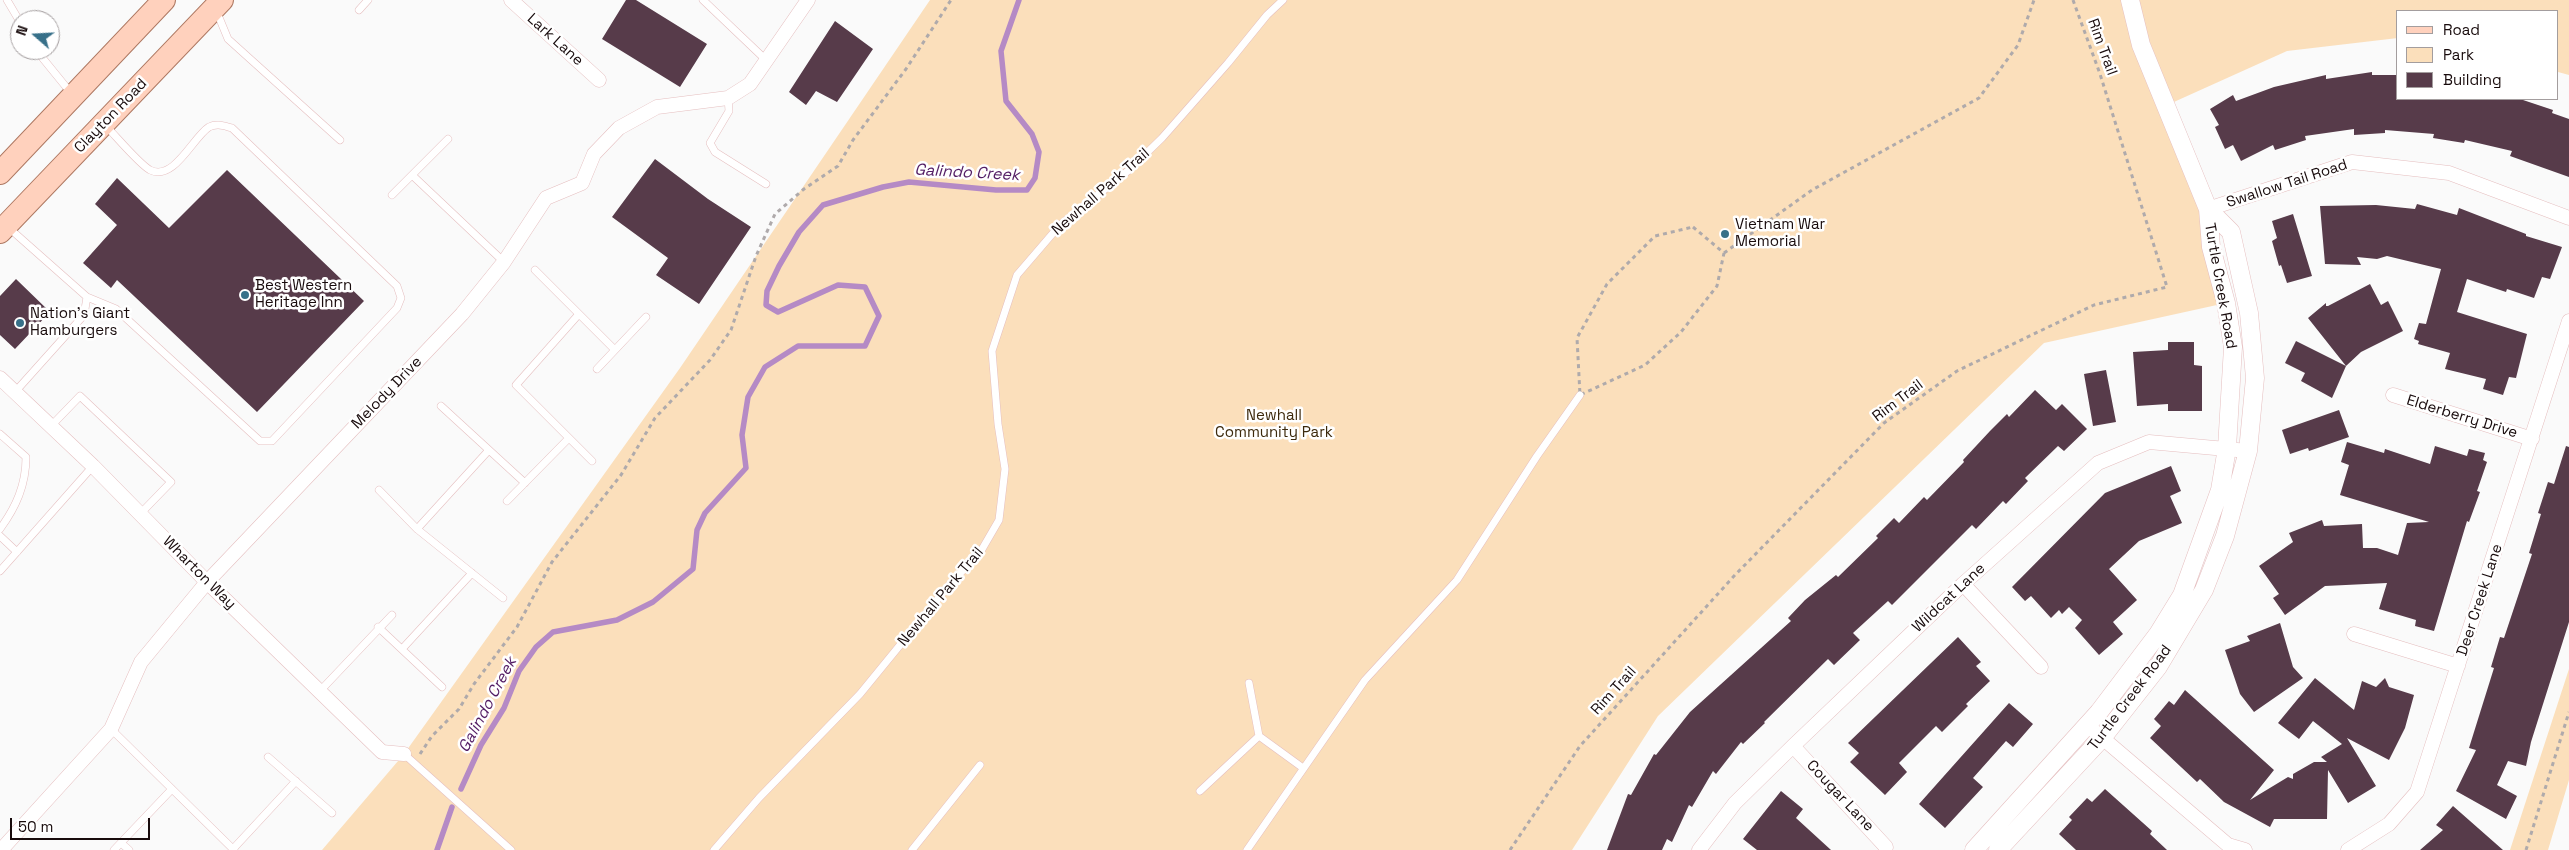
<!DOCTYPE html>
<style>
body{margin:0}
#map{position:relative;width:2569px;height:850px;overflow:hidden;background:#fafafa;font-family:"Space Grotesk",sans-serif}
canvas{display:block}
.legend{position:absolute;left:2396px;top:10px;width:162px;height:90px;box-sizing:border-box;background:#fff;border:1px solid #a39d9e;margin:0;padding:6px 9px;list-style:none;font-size:15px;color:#180b0c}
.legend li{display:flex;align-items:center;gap:10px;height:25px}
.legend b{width:25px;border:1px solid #a39d9e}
.north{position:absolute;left:10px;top:10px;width:50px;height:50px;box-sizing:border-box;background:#fff;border:1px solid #a39d9e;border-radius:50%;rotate:289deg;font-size:14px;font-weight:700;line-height:20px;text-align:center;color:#180b0c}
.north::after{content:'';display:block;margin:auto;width:18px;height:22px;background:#377089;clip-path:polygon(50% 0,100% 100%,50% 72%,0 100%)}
.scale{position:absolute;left:10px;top:818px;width:140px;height:22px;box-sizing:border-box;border:2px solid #180b0c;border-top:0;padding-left:6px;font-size:15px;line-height:18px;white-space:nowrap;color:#180b0c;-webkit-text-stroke:4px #fff;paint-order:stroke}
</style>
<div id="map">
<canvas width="2569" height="850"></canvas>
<ul class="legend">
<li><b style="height:6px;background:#ffd1bd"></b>Road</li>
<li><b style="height:14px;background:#fbdfbb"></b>Park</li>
<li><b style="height:14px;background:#573b4a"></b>Building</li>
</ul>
<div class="north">N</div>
<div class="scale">50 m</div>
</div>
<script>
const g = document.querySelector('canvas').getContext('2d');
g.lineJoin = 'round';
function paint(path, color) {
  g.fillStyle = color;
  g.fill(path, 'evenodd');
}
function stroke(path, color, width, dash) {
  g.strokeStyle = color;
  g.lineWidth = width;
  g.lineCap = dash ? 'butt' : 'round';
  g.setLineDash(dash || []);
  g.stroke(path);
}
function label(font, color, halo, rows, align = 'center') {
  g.font = font + ' "Space Grotesk",sans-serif';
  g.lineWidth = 5;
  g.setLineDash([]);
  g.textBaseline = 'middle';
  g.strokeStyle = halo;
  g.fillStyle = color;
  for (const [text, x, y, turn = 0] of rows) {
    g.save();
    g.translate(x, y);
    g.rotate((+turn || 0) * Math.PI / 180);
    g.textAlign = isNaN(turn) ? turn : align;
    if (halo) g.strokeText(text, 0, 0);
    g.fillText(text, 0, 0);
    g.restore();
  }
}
paint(new Path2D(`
 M930 0H2569V75L2558 72V11H2398V38L2287 51 2165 106 2208 209 2226 303 2044 343 1658 716 1572 850H322L404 754 680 368Z
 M2569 669V780L2548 850H2510Z`), '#fbdfbb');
stroke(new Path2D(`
 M461 789 481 745 504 708 519 671 536 647 553 632 617 620 653 602 693 569 697 530 705 513 746 468 742 435 748 397 765 367 798 346H865L879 316 865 287 838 285 778 312 766 305 767 291 779 266 799 232 823 205 883 187 909 182 996 190H1027L1035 178 1039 152 1032 134 1006 101 1001 51 1019 0
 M437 850 452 807`), '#b58ac5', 5.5);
paint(new Path2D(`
 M626 0H636L707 44 680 87 602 39Z
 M835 21 873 49 837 102 816 91 806 105 789 92Z
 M2372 72V75H2398V99H2520L2553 110 2552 113 2569 119V177L2510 156 2512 151 2465 140 2464 143 2433 138 2434 134 2385 130V133L2354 135V129L2305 136 2306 140 2275 150 2273 145 2241 161 2233 145 2225 149 2215 127 2219 125 2210 109 2233 95 2236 101 2274 87 2326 75V79Z
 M655 159 708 199 751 227 699 304 656 275 668 258 612 217Z
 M227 170 364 301 257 412 117 280 111 288 83 263 117 225 95 204 117 178 169 228Z
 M2417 204 2457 215 2459 208 2526 234V236L2562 247 2550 279 2542 277 2534 298 2507 289 2506 292 2467 279 2457 312 2527 334 2516 378 2509 377 2503 395 2483 389 2486 379 2445 369 2450 353 2418 344 2419 341 2414 339 2419 323 2426 324 2441 269 2387 256 2377 259 2357 257 2361 265 2325 264 2320 206 2376 205 2415 209Z
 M2293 214 2312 276 2287 283 2281 265 2279 266 2272 241 2277 238 2272 221Z
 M16 279 50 312 15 349 0 335V296Z
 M2370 284 2381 305 2388 301 2403 331 2361 352 2346 366 2308 318 2326 303V306H2328Z
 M2296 341 2346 366 2332 398 2301 381 2305 373 2285 363Z
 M2168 342H2194V365L2202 366V411H2168V404L2137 406 2133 352 2168 350Z
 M2106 370 2116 422 2093 426 2084 374Z
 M2035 390 2056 410 2062 404 2087 429 2064 451 2058 446 2025 478 2028 481 2006 504 2003 501 1976 529 1972 525 1892 605 1888 601 1853 633 1860 640 1834 665 1828 659 1764 722 1765 723 1743 744 1741 742 1716 774 1713 771 1692 807 1689 805 1672 842 1667 839 1662 850H1607L1628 794 1631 795 1654 754 1656 755 1690 712 1791 621 1788 618 1805 600 1836 575 1838 577 1878 538 1876 536 1894 518 1899 523 1924 497 1927 500 1964 462 1963 460 1990 431 2007 414 2009 417Z
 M2339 410 2349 437 2309 451 2308 448 2290 454 2282 430Z
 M2347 442 2384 453 2385 449 2430 464 2435 446 2467 456 2469 449 2485 453 2483 460 2487 462 2477 491 2480 492 2469 522 2467 521 2434 631 2415 626 2416 620 2379 609 2387 583 2325 586 2285 615 2273 598 2279 594 2259 566 2293 542 2289 533 2322 520 2324 526 2362 524 2363 548H2377L2398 555 2407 523 2429 522 2340 495 2349 465 2341 462Z
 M2566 446 2569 447V622L2531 742 2526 766 2508 761 2497 785 2517 796 2506 819 2456 791 2476 750 2469 748 2494 668 2491 667 2500 637 2504 638 2532 554 2529 553 2541 514 2538 513 2548 482 2554 484Z
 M2171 466 2181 491 2170 496 2182 523 2139 541 2109 569 2137 600 2113 622 2123 634 2099 655 2075 628 2082 620 2069 607 2062 614 2059 610 2051 618 2031 596 2025 601 2012 587 2105 493Z
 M2280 623 2293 667 2303 678 2254 712 2240 694 2225 650 2250 641 2247 636Z
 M1958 637 1981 662 1976 666 1990 681 1966 704 1968 706 1942 732 1936 726 1899 763 1907 772 1885 795 1850 762 1859 753 1848 743Z
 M2315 678 2354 710 2362 681 2376 687 2385 678 2389 687 2414 695 2405 728 2389 760 2347 738 2376 786 2348 803 2328 770 2327 819H2274L2270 827 2224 802 2200 779 2197 782 2150 738 2161 726 2154 719 2169 701 2174 705 2185 690 2274 770 2250 800 2288 777 2293 779V774L2314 762H2327L2321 757 2342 744 2313 721 2299 739 2278 723Z
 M2009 703 2033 724 2013 747 2006 741 1973 778 1983 787 1945 828 1919 804Z
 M2105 789 2152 831 2150 834 2167 850H2076L2059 834 2072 820 2069 817 2087 798 2092 802Z
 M1781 791 1803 809 1796 818 1831 850H1757L1743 839Z
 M2453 806 2503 850H2420L2443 830 2436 825Z`), '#573b4a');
const service = new Path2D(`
 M7 0 20 22
 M703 0 766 60
 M216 10 228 39 340 140
 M359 10 368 0
 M36 50 71 93
 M728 98 729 111 710 143 715 152 766 184
 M412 175 504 262
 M392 195 448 139
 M9 228 87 297 116 309 260 441H272L397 308 401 298 397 286 232 128C224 126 217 123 209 127 193 137 174 182 150 170 139 164 115 135 105 125
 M535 270 615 350
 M579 314 516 385 592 461
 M597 369 646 317
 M15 392 84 315 87 297
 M441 406 525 483
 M51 426 80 396 171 482 140 514
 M0 434 26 457C26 485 16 507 0 529
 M379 490 417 529 503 598
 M507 501 569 438
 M417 529 489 450
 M0 536 17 552
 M0 571 93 466
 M378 627 442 687
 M402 649 472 573
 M1249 683 1259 736
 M320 691 392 615
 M111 729 234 850
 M404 754 511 850
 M268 757 332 813
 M1200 791 1259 736 1303 768
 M121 843 129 850
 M233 849 296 781
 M114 850 172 789
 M714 850 759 798 860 694 950 584 981 551 999 520 1005 469 998 424 992 351 1017 275 1060 225 1129 170 1162 138 1228 63 1267 15 1283 0
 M912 850 980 765
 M1247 850 1365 680 1457 580 1537 456 1580 395`);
const minor = new Path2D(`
 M511 0 599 80
 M2208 209 2352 162 2449 173 2569 218
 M0 378 93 466 207 582 382 752 404 754
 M2393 395 2532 439
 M1963 584 2041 667
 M2354 634 2458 666
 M2086 724 2228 845 2245 850
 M1793 746 1886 847
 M1 850 111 729 141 662 207 582 462 314 504 262 546 198 582 183 594 154 619 128 657 107 728 98 750 84 808 0
 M1699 850 1735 803 1793 746 1963 584 2098 463 2149 442 2248 451
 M2348 850 2389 824 2417 792 2569 321`);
const tertiary = new Path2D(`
 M1974 850 2099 712 2158 634 2182 595 2220 490 2227 448 2233 347 2226 303 2211 247 2208 209 2141 45 2130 0
 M1998 850 2103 737 2158 667 2204 590 2225 536 2248 451 2255 378 2249 313 2231 232 2208 209`);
const primary = new Path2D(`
 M0 173 164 0
 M0 232 222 0`);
stroke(service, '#e5bebf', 8);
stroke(minor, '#e5bebf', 15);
stroke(tertiary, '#e5bebf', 19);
stroke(primary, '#ae7862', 24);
stroke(new Path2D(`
 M1693 227 1724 253 1717 286 1681 332 1645 365 1580 395 1577 338 1607 284 1655 236Z
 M1724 253 1812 190 1979 98 2018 45 2034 0
 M420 754 432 736 459 709 474 684 517 627 552 562 621 475 655 418 710 360 731 330 756 256 775 214 804 189 838 166 853 140 906 69 951 0
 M1510 850 1580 746 1735 575 1884 423 1957 371 2094 305 2167 287 2100 74 2073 0
 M2526 850 2569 712`), '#afaaab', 3, [4, 4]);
stroke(service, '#fff', 7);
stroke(minor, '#fff', 14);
stroke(tertiary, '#fff', 18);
stroke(primary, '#ffd1bd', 22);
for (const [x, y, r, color] of [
 [1725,234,5,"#377089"],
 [245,295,5,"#377089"],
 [20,323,5,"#377089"]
]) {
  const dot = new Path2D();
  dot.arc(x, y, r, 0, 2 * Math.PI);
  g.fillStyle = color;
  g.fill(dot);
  stroke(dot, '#fff', 2);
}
label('15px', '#180b0c', '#fff', [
 ["Lark Lane",555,40,42],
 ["Rim Trail",2102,47,70],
 ["Clayton Road",111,116,-46],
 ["Swallow Tail Road",2287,184,-18],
 ["Newhall Park Trail",1101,192,-41],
 ["Turtle Creek Road",2220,286,80],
 ["Melody Drive",387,393,-46],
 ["Rim Trail",1898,401,-37],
 ["Elderberry Drive",2462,417,17],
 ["Wharton Way",199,573,45],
 ["Newhall Park Trail",941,597,-50],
 ["Wildcat Lane",1949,598,-43],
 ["Deer Creek Lane",2480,600,-72],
 ["Rim Trail",1614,691,-48],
 ["Turtle Creek Road",2130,698,-53],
 ["Cougar Lane",1840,796,47]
]);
label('15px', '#180b0c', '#fff', [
 ["Vietnam War",1735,225],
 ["Memorial",1735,242],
 ["Best Western",255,286],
 ["Heritage Inn",255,303],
 ["Nation's Giant",30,314],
 ["Hamburgers",30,331]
], 'left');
label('15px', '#3c290c', '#fff', [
 ["Newhall",1274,416],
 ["Community Park",1274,433]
]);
label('italic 16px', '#531d64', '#fff', [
 ["Galindo Creek",967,173,3],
 ["Galindo Creek",488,705,-62]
]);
</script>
